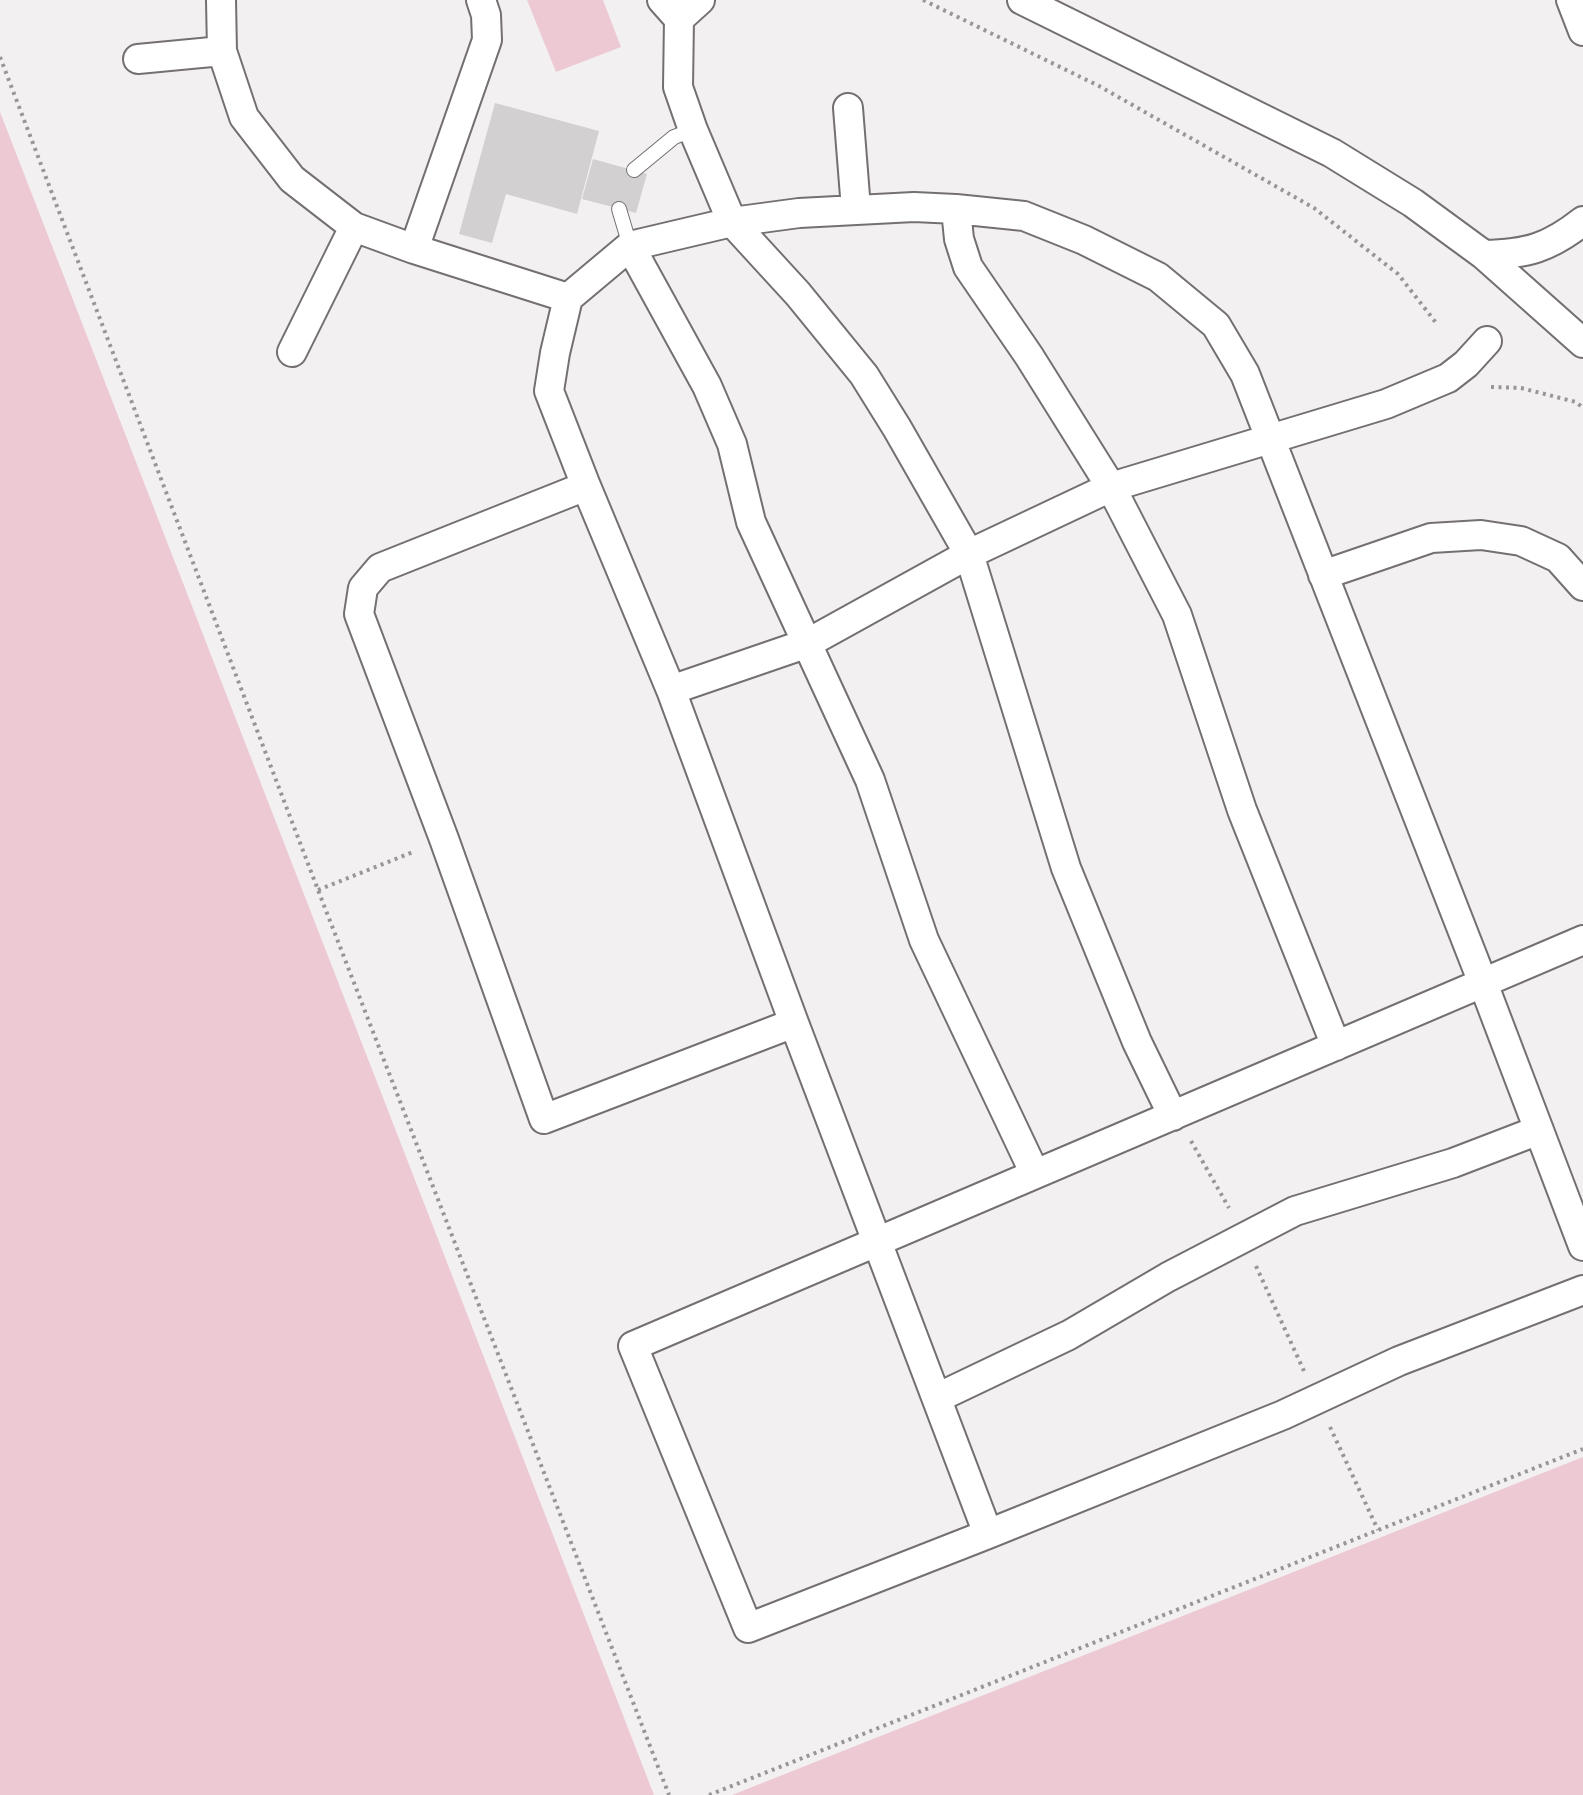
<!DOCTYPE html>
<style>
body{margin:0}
canvas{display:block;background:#f3f0f1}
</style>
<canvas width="1583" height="1795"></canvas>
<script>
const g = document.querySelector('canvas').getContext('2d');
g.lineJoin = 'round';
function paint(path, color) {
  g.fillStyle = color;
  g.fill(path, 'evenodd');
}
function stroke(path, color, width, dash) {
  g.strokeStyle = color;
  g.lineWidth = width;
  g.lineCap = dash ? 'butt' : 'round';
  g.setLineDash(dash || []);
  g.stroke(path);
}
paint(new Path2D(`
 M527 0H603L621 47 556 72Z
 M0 112 654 1795H0Z
 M1583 1457V1795H732Z`), '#edc9d4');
paint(new Path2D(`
 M495 103 599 131 577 214 506 194 492 243 459 234Z
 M593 159 647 174 636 213 582 199Z`), '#d3d0d1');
const service = new Path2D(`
 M634 170 674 137 693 130
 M619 209 630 246`);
const minor = new Path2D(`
 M221 0 222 51 244 117 292 179 354 227 414 249 568 298
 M662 0 679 19 678 87 693 130 732 222 798 294 864 375 897 428 969 554 1066 868 1137 1042 1173 1116
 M1022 0 1332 153 1413 203 1484 255 1583 343
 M1571 0 1583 31
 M679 19 700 0
 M138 59 222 51
 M848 108 856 209
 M956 209 959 239 968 267 1029 356 1111 487 1177 615 1242 810 1336 1046
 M630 246 707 386 732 444 751 522 870 780 924 940 1035 1174
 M414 249 487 40 486 15 481 0
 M1484 255C1527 254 1549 248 1583 221
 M292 352 354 227
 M586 486 380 568 363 588 359 614 444 839 544 1119 794 1023
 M1323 575 1431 538 1481 535 1521 541 1558 558 1583 586
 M671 690 808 643 969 554 1111 487 1386 404 1448 378 1466 364 1487 341
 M1583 940 633 1346 748 1628 988 1534 1283 1415 1399 1361 1583 1290
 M937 1398 1069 1335 1168 1277 1295 1211 1453 1163 1539 1130
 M988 1534 794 1023 671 690 586 486 549 391 555 353 568 298 630 246 732 222 799 213 914 207 956 209 1024 216 1084 240 1158 277 1216 325 1245 374 1483 983 1583 1246`);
stroke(service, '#747071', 16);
stroke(minor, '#747071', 32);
stroke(new Path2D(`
 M923 0 1099 86 1314 208 1398 274 1437 324
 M0 57 318 890 669 1795
 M1491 387 1521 388 1576 402 1583 408
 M318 890 413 852
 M1191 1141 1229 1208
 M1256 1266 1304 1371
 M1330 1427 1378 1530
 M709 1795 1583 1449`), '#989697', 4, [3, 4.5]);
stroke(service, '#fff', 14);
stroke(minor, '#fff', 28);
</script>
